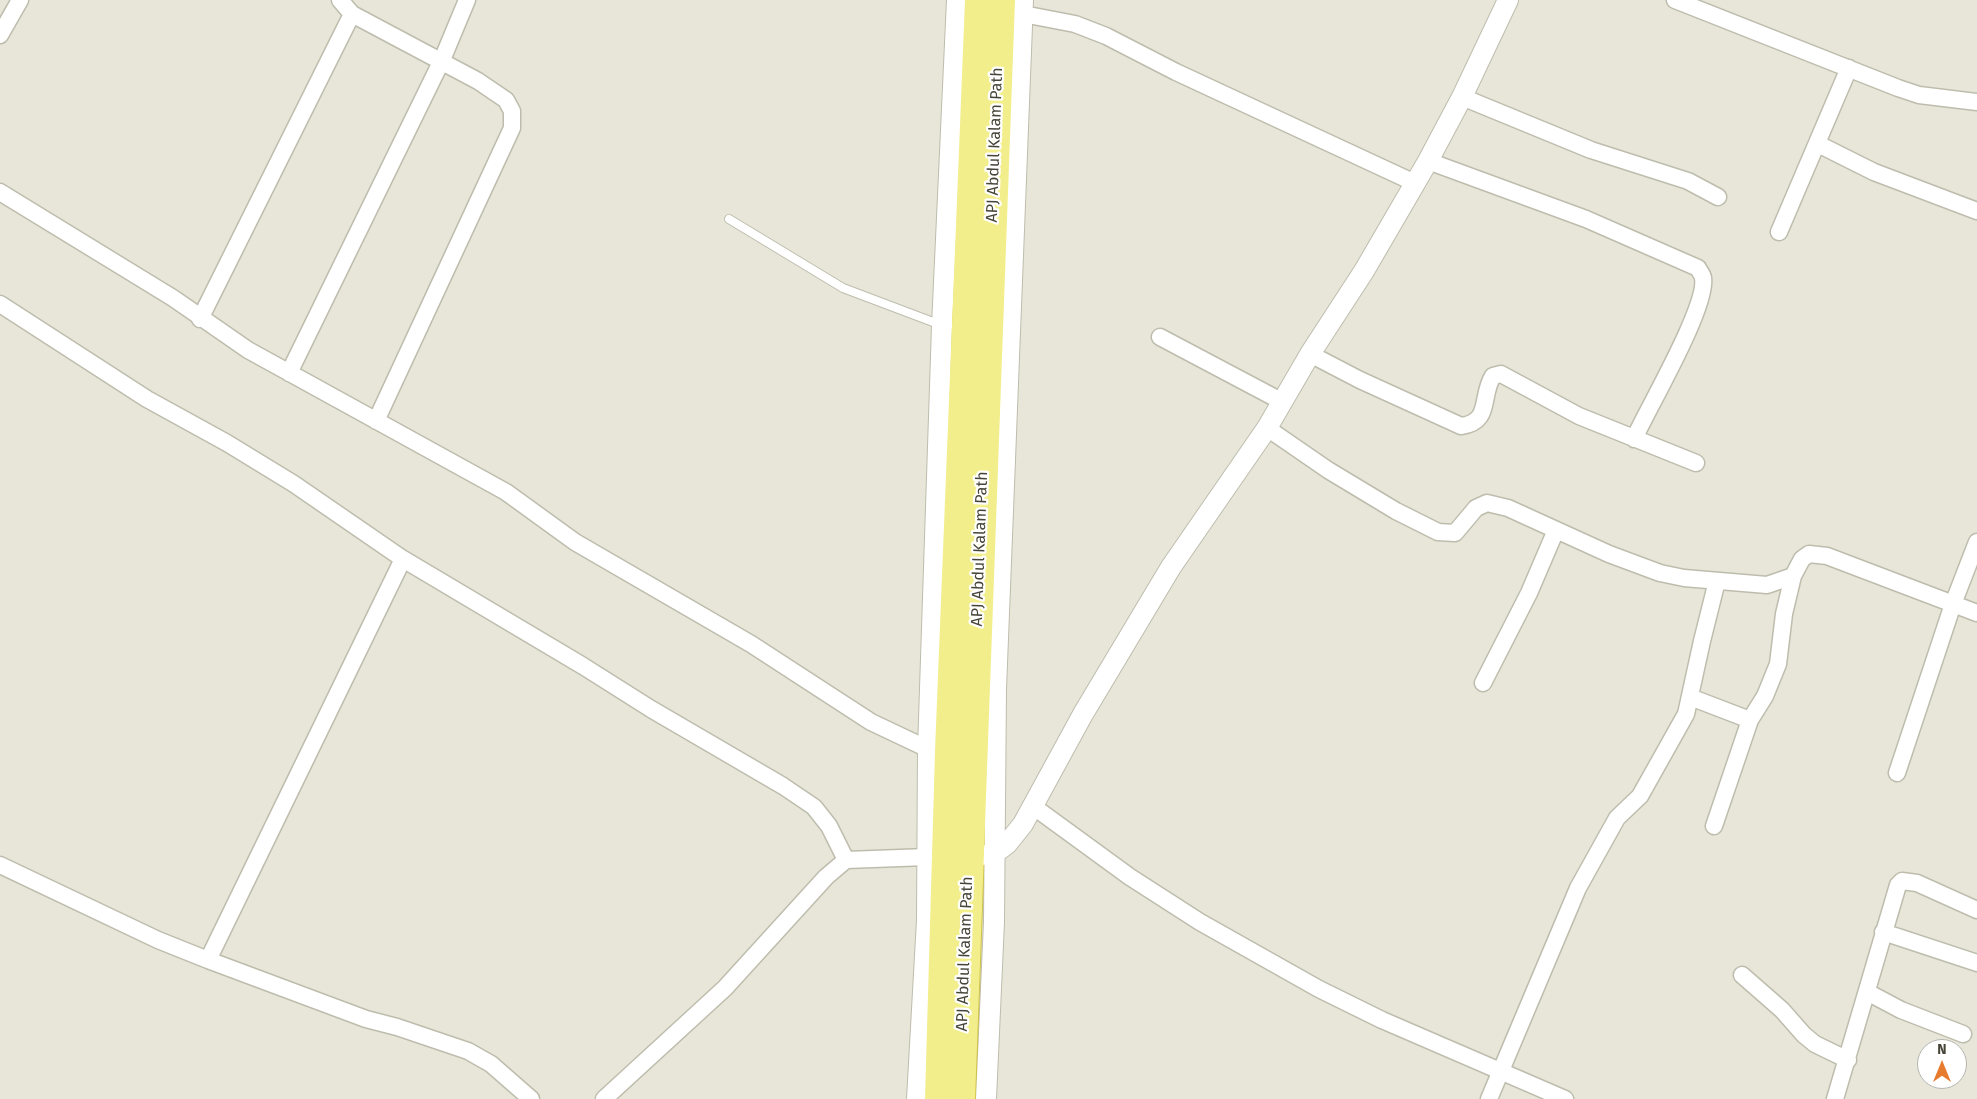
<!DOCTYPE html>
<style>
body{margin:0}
#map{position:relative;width:1977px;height:1099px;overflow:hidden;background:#f4f3ea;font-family:"Fira Sans",sans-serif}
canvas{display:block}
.north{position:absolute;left:1917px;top:1039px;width:50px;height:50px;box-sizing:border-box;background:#fff;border:1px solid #b5b5b0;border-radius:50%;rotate:0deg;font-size:14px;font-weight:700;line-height:20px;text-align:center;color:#474539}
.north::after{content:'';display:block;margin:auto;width:18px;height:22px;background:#e77b2e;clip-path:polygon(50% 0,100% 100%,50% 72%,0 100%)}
</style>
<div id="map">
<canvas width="1977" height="1099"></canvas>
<div class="north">N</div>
</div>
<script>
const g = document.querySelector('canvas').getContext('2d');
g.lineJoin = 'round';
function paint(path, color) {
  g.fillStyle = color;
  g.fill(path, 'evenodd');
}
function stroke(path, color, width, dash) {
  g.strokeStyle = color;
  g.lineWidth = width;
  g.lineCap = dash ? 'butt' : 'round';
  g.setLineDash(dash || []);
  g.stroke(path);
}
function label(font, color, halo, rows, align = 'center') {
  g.font = font + ' "Fira Sans",sans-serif';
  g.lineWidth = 4.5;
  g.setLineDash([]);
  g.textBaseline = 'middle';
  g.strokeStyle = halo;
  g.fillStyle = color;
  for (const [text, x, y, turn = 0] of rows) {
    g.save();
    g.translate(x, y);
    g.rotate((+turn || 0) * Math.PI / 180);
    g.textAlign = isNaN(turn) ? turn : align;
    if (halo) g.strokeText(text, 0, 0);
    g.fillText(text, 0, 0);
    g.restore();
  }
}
paint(new Path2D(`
 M0 0H1977V1099H0ZM1927 1049H1957V1079H1927Z`), '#e7e6d9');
const service = new Path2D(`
 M729 219 843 288 941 325`);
const minor = new Path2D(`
 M340 0 352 14 478 81 506 100 512 111V128L376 421
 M1675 0 1898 88 1919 95 1977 102
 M1023 14 1075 24 1106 36 1176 72 1415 183
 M0 35 20 0
 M1462 97 1591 150 1688 181 1718 197
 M1818 144 1874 172 1977 211
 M1428 161 1586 219 1698 268C1699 271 1703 275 1703 278 1708 306 1648 408 1634 439
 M0 192 173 298 248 350 506 492 575 542 751 644 871 722 928 749
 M1779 232 1849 68
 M0 304 147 399 227 443 294 484 403 559 583 666 651 709 783 786 814 807 829 826 846 860
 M200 319 352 14
 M1160 337 1281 401
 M1310 354 1360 380 1461 426C1492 422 1480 396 1493 376L1501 374 1579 416 1696 463
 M289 373 442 60 467 0
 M1267 428 1328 470 1396 511 1438 532 1455 533 1476 508 1487 503 1508 508 1609 554 1660 573 1684 578 1767 585 1793 576
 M1483 683 1529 593 1556 530
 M1690 697 1750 720
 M1897 773 1953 604 1977 542
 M1034 807 1130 877 1200 922 1319 989 1382 1020 1565 1099
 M1714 826 1750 720 1765 696 1778 664 1784 614 1793 576 1802 559 1809 554 1827 556 1977 613
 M0 865 158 940 208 960 366 1019 397 1027 468 1051 491 1064 531 1099
 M1883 932 1977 963
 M208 960 403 559
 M1742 975 1782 1010 1804 1035 1815 1044 1848 1060
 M1867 992 1901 1010 1963 1034
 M604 1099 725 988 826 877 846 860 927 857
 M1489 1099 1578 888 1617 818 1640 796 1686 714 1702 641 1717 581
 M1835 1099 1898 885 1902 881 1917 883 1977 910`);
const tertiary = new Path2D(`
 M986 855 995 853 1007 844 1023 824 1083 714 1171 567 1267 428 1310 354 1364 271 1428 161 1462 97 1508 0
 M917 1099 927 920 928 749 942 326 957 0
 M986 1099 994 922 996 689 1023 0`);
const trunk = new Path2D(`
 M939 1099 949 751 979 0
 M961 1099 1001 0`);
stroke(service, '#bebdad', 10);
stroke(minor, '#bebdad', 19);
stroke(tertiary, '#bebdad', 22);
stroke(trunk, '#d0c248', 30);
stroke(service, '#fff', 8);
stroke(minor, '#fff', 16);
stroke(tertiary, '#fff', 20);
stroke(trunk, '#f3ee8c', 28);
label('16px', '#474539', '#fff', [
 ["APJ Abdul Kalam Path",995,145,-88],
 ["APJ Abdul Kalam Path",980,549,-88],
 ["APJ Abdul Kalam Path",965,954,-88]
]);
</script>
